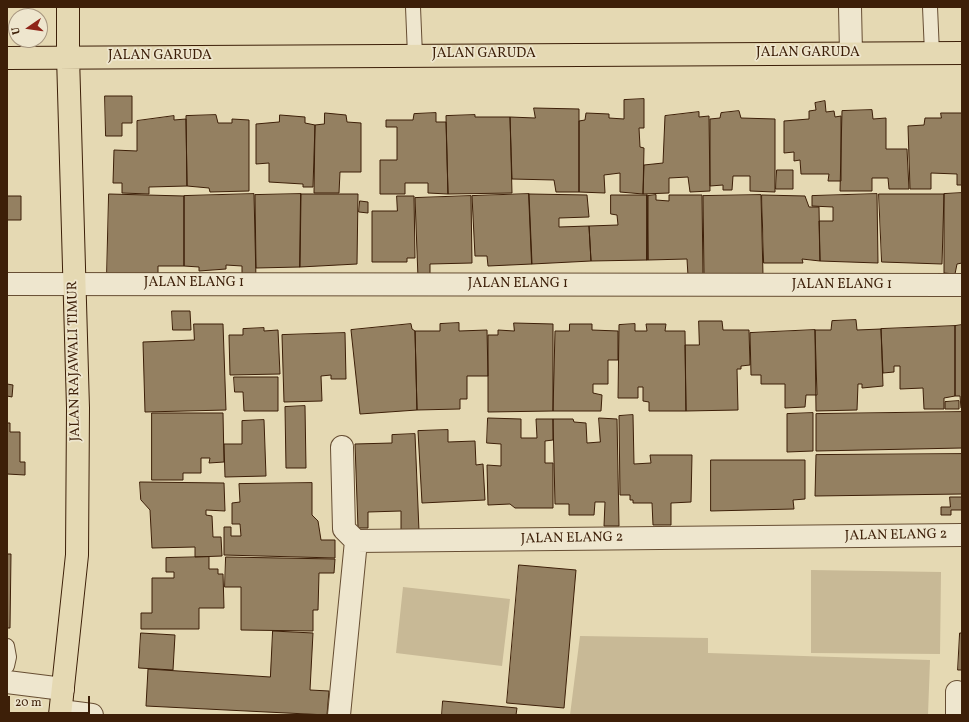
<!DOCTYPE html>
<style>
body{margin:0}
#map{position:relative;width:969px;height:722px;overflow:hidden;background:#e5d9b3;font-family:Vollkorn,serif}
canvas{display:block}
.frame{position:absolute;inset:0;border:8px solid #3d1f08;pointer-events:none}
.north{position:absolute;left:8px;top:8px;width:40px;height:40px;box-sizing:border-box;background:#eee6ce;border:1px solid #a7967f;border-radius:50%;rotate:257deg;font-size:11px;font-weight:700;line-height:16px;text-align:center;color:#3d1f08}
.north::after{content:'';display:block;margin:auto;width:14px;height:18px;background:#8f2418;clip-path:polygon(50% 0,100% 100%,50% 72%,0 100%)}
.scale{position:absolute;left:8px;top:696px;width:82px;height:18px;box-sizing:border-box;border:2px solid #3d1f08;border-top:0;padding-left:5px;font-size:12px;line-height:14px;white-space:nowrap;color:#3d1f08;-webkit-text-stroke:3px #eee6ce;paint-order:stroke}
</style>
<div id="map">
<canvas width="969" height="722"></canvas>
<div class="frame"></div>
<div class="north">U</div>
<div class="scale">20 m</div>
</div>
<script>
const g = document.querySelector('canvas').getContext('2d');
g.lineJoin = 'round';
function paint(path, color) {
  g.fillStyle = color;
  g.fill(path, 'evenodd');
}
function stroke(path, color, width, dash) {
  g.strokeStyle = color;
  g.lineWidth = width;
  g.lineCap = dash ? 'butt' : 'round';
  g.setLineDash(dash || []);
  g.stroke(path);
}
function label(font, color, halo, rows, align = 'center') {
  g.font = font + ' Vollkorn,serif';
  g.lineWidth = 3.5;
  g.setLineDash([]);
  g.textBaseline = 'middle';
  g.strokeStyle = halo;
  g.fillStyle = color;
  for (const [text, x, y, turn = 0] of rows) {
    g.save();
    g.translate(x, y);
    g.rotate((+turn || 0) * Math.PI / 180);
    g.textAlign = isNaN(turn) ? turn : align;
    if (halo) g.strokeText(text, 0, 0);
    g.fillText(text, 0, 0);
    g.restore();
  }
}
paint(new Path2D(`
 M811 570 941 572 940 654 811 653Z
 M403 587 510 599 502 666 396 653Z
 M580 636 708 638V653L930 660 928 715H570Z`), '#c8b996');
const building = new Path2D(`
 M105 96H132V123H122V136H106Z
 M644 99V128H639L640 147 644 148 643 194 620 192V173L604 175 605 193 579 192V121L585 120 586 113 609 114V118L624 119V100Z
 M825 101 826 112 834 111 835 117 841 116V181H828L829 174H801L800 160 794 161V152L784 153V121L809 119V111L816 110 815 103Z
 M534 108 579 109V192H556L554 180 512 179 510 117 535 118Z
 M872 110 873 119 886 118V149H907L909 189H889L888 178H872V191H840L842 111Z
 M739 111 741 118 775 119V192L750 191V176H733L732 190H723V185L710 186V119L720 118 721 113Z
 M699 112V117L709 116 710 191 690 192 688 177 669 178V193L643 194 644 165 663 163 665 116Z
 M325 113 346 115 347 122 361 123V172H340L339 193H314L315 125 324 124Z
 M436 113V122H446L448 194 428 193V183H405V194H380V160H397V127H386V120H413L414 114Z
 M941 113H962V185H957V174L931 173V189H910L908 126 924 125 925 118H941Z
 M216 115 218 123H232V119L249 120V191L210 192 209 188 187 186 186 116Z
 M280 115 305 117V123L315 125 313 187H303V184L269 182V163L256 164V124L279 122Z
 M475 115V117H510L512 193 448 194 446 116Z
 M174 116V120L186 119 187 186 149 187V194L122 193V183H113L114 150 137 151V121Z
 M777 170H793V189H776Z
 M962 193V263L957 264 955 274 944 273V194Z
 M109 194 184 196V266H158V277L107 275Z
 M254 194 256 279 242 280V266L226 265V269L199 271V267L184 266V196Z
 M301 194 300 267 256 268 255 195Z
 M301 194H358L357 264 300 267Z
 M529 194 532 264 488 266 487 256H475L472 196Z
 M529 194 587 195 589 217 559 218V227L589 226 591 261 532 264Z
 M877 194 878 263 820 261 819 221H833V207L812 206V196Z
 M879 194H944L942 264 882 262Z
 M611 195H647V260L591 261 589 226 618 225 617 215 611 214Z
 M647 195 648 260H647Z
 M656 195V200L669 201V195H702L703 276H688L687 259 648 260V196Z
 M761 195 763 275 704 276 703 196Z
 M762 195 805 196 809 207H819L820 261 802 259 803 263H764Z
 M7 196H21V220H7Z
 M397 196H414L415 258H407V262H372V211H397Z
 M471 196 472 263 430 264V278H418L415 198Z
 M360 201 368 202V213L359 212Z
 M172 311H190L191 330H173Z
 M856 320 857 330 881 329 883 386 862 388V384H858L857 410 816 411 815 330H831L832 321Z
 M699 321H722L723 330H749L750 365 741 366V369H737L738 410 686 411 685 345H699Z
 M459 323V331L487 330 488 376H467V399H460V409L417 410 415 331H440V324Z
 M514 323 553 324V411L488 412V335H498V330L514 331Z
 M194 324H223L226 410 145 412 143 342 194 340Z
 M411 324 412 329 415 331 417 410 360 414 351 330Z
 M570 324H592V330L618 331V360H608V384H593V393L602 395 601 411H553L555 331H569Z
 M635 324V331H647L646 324H666L665 331H685L686 411H649V402L643 401V387H638V398H618L619 325Z
 M962 325V408H961L960 396H955V326Z
 M955 326V396L944 398V409H924L923 388 900 389V366H894V372L883 373 881 329Z
 M264 328V331L278 330 280 374 230 375 229 335H243V329Z
 M815 330 817 395H806L805 407 785 408V384H761V375H751L750 333Z
 M345 333 346 379H331V375L321 376 322 401 284 402 282 335Z
 M234 377H278V411H244L243 392H235Z
 M7 384 13 385 12 397 7 396Z
 M959 401V409H945V402Z
 M305 406 306 468H286L285 407Z
 M962 412V448L816 451V414Z
 M152 413H223L224 462 209 463 210 458H201V473H183V480H152Z
 M813 413V451L787 452V414Z
 M633 415 634 464 651 463 650 455H692L691 502 671 503V525H653L652 503H633V500H630V495H620L619 416Z
 M488 418 521 419V438H537L536 419H553V440L545 441V463H553V508H515L510 504 488 505 487 465 501 466V444L487 443Z
 M599 418 617 419 619 526H604L605 502H595L594 515H569V504H555L553 419H573L574 422 586 423 587 443 600 442Z
 M264 420 266 476 225 477 224 444H242V421Z
 M7 423H10V432H20V462H25V475L7 474Z
 M448 430V442L475 441 476 465 483 464 485 500 422 503 418 431Z
 M415 434 419 531H401V511L368 512V528H358L355 444 392 443V435Z
 M962 454V494L815 496 816 455Z
 M711 460H805V499L793 500 794 509 711 511Z
 M140 482 224 483 225 511 206 510V515L212 516 213 537H221L222 556 195 557V547L152 548 150 510 141 500Z
 M312 483V515L318 521 321 540H335V558L224 555V527H231V536H241L240 524H232V503L240 502 239 484Z
 M950 497H962V510H951V515H941V507H950Z
 M7 554H11L10 628H7Z
 M209 557V569H218V574H223L224 608H199V629H141V613H152V578H174V572H166V558Z
 M226 557 335 559 334 573H319L318 610H313V631L241 630V587H225Z
 M519 565 576 570 564 708 507 703Z
 M273 631 313 633 310 690 329 691 327 715 146 706 148 669 270 677Z
 M141 633 175 635 173 670 139 668Z
 M960 633H962V670H958Z
 M443 701 517 708 516 715H442Z`);
paint(building, '#948061');
stroke(building, '#3d1f08', 1);
const lane = new Path2D(`
 M413 7 415 55
 M930 7 932 53
 M7 646 9 657 7 666`);
const street = new Path2D(`
 M850 7 851 53
 M7 284 962 285
 M342 447 344 529 356 541
 M7 682 63 689
 M61 711 92 715
 M339 715 356 541 962 535
 M957 715V692`);
const primary = new Path2D(`
 M68 7V56`);
const highway = new Path2D(`
 M7 58 962 53
 M60 715 77 555 78 408 68 56`);
stroke(lane, '#674e33', 16);
stroke(street, '#674e33', 24);
stroke(primary, '#3d1f08', 24);
stroke(highway, '#3d1f08', 24);
stroke(lane, '#eee6ce', 14);
stroke(street, '#eee6ce', 22);
stroke(primary, '#e5d9b3', 22);
stroke(highway, '#e5d9b3', 22);
label('14px', '#3d1f08', '#eee6ce', [
 ["JALAN GARUDA",808,53],
 ["JALAN GARUDA",484,54],
 ["JALAN GARUDA",160,56],
 ["JALAN ELANG 1",194,283],
 ["JALAN ELANG 1",518,284],
 ["JALAN ELANG 1",842,285],
 ["JALAN RAJAWALI TIMUR",75,361,-91],
 ["JALAN ELANG 2",896,536,-1],
 ["JALAN ELANG 2",572,539,-1]
]);
</script>
